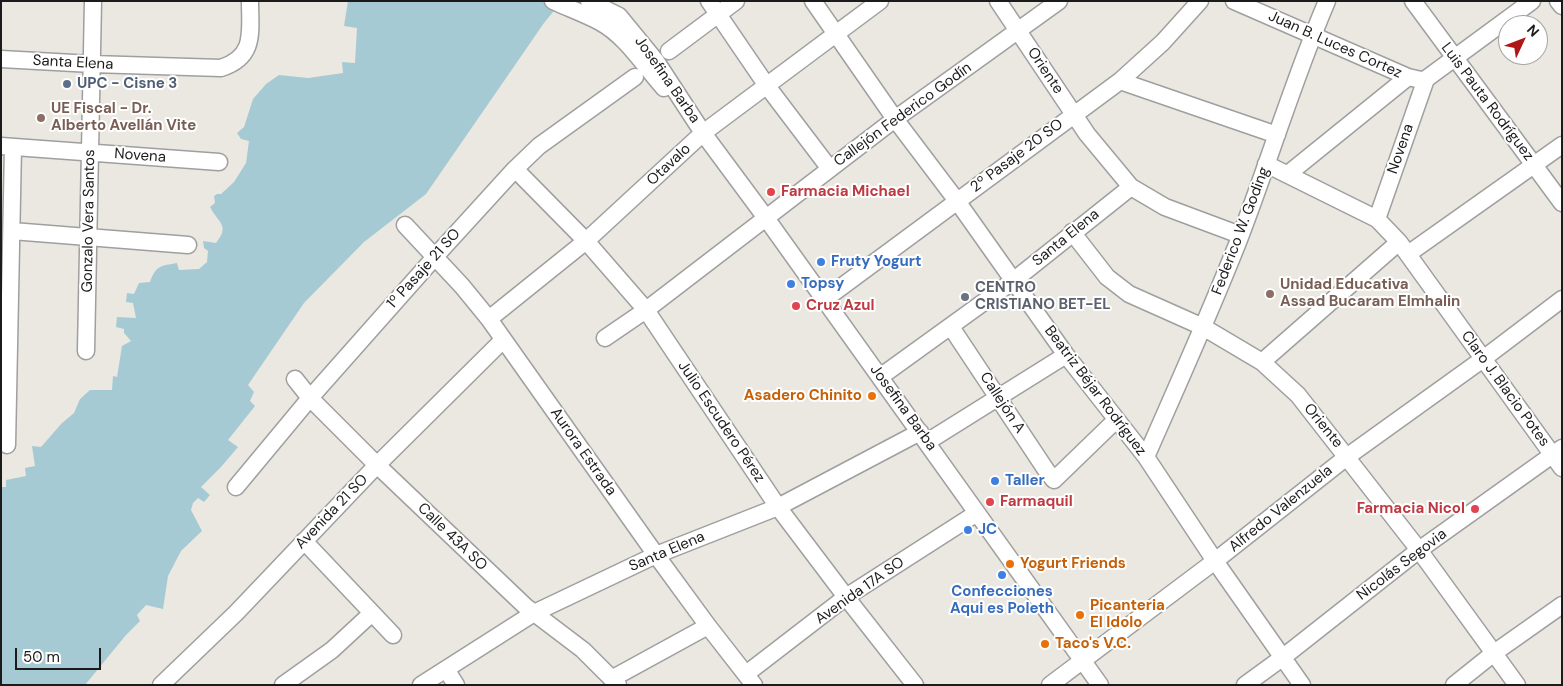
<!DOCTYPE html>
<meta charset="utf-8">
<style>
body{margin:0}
#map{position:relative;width:1563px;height:686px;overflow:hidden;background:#ebe8e1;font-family:"DM Sans",sans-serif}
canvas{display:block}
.frame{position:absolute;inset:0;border:2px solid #1b1b1b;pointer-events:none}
.north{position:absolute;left:1498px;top:15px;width:50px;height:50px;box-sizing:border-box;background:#fff;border:1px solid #a4a4a4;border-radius:50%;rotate:47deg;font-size:14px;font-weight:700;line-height:20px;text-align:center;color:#1b1b1b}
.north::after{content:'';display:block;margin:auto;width:18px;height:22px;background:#af1716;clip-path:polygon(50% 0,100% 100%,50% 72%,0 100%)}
.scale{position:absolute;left:15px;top:648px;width:86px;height:22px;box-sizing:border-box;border:2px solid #1b1b1b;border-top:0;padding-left:6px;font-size:15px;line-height:18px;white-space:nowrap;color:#1b1b1b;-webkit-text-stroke:4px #fff;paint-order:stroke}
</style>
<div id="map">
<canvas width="1563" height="686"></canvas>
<div class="frame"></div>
<div class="north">N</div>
<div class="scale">50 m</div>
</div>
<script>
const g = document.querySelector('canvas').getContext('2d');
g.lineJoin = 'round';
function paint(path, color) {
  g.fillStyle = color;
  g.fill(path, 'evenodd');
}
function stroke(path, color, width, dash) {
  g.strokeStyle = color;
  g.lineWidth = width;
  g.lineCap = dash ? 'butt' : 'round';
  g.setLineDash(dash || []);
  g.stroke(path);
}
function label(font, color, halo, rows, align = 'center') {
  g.font = font + ' "DM Sans",sans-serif';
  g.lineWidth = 4;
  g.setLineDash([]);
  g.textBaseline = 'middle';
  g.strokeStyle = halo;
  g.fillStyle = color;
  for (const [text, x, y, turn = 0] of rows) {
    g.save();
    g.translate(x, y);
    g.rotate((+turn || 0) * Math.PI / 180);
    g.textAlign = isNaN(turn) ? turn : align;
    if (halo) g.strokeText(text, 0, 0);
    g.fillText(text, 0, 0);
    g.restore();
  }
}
paint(new Path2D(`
 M348 1H562L544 23 426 194 364 242 304 303 248 385 254 392 250 401 255 406 228 440 238 447 221 467 201 487 210 495 204 502 198 498 193 503 191 510 202 531 181 551 168 576 163 609 146 605 137 615 140 621 126 635 85 685H1V487H6V480L26 476 25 468 35 466 32 446 41 447 62 423 74 413 80 399 90 390H112L113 376 117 377 122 346 131 341 124 333V329L116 327 117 317 136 318 133 303 126 302 127 293 134 294 139 283 150 282C156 265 161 266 177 263L179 270 199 269 207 262 208 251 204 248 203 241 216 243C230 225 219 224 210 207L215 203 214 196 217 194H221L234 182 246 163 249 141 241 139 237 133 244 127 253 99 266 84 279 75 308 78 343 73 342 62 355 63 357 28 344 26Z`), '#a6cad4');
const minor = new Path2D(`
 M553 1C568 8 585 14 600 22 626 36 644 66 664 88
 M589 1 619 16 656 61 703 133 766 218 1100 685
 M709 1 767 86 830 169
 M813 1 895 119 957 201 1066 355 1146 457 1215 561 1302 685
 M998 1 1087 134 1131 187 1165 207 1240 235
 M1234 1 1408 77
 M1413 1 1562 203
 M1558 1 1562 6
 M669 51 736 1
 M1 59 92 64 221 68C256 57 250 32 250 1
 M1120 81 1277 135
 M1 146 219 162
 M1266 164 1377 219 1399 242 1562 468
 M515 169 586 241 646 310 778 507 846 597 915 685
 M1288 174 1408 77 1421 80 1426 79 1532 1
 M1377 219 1426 79
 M405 225 462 286 489 319 656 555 708 626 754 685
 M12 231 188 245
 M1072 232 1107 277 1129 294 1203 327 1262 362 1298 395 1419 550 1517 685
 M1408 254 1562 145
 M825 299 1120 81 1163 42 1200 1
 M489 319 586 241 703 133 880 1
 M951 327 1046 470 1054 480 1116 420
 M605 338 646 310 895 119 1059 1
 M86 351 93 1
 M1262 362 1399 242
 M880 377 1013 281 1131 187
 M295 379 310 398 377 465 525 606 583 650 618 685
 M927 442 1066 355
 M7 445 13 147
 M1146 457C1178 384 1211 311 1240 237 1270 159 1294 78 1327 1
 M236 487 310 398 442 249 515 169 539 146 635 77
 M304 541 393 635
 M446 669 456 685
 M746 674 846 597 977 513
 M613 678 708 626
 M161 685 236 613 377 465 503 340
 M283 685 332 650 372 613
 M421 685 534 613 656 555 778 507 920 432
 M1050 685 1215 561 1348 456 1483 359 1562 299
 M1245 685 1282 658 1419 550 1562 448
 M1454 685 1494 653 1562 605`);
stroke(minor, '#9f9f9f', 19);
stroke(minor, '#fff', 16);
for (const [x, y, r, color] of [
 [67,84,5,"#5c6f8a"],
 [41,118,5,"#8d6e63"],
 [771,192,5,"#e0444e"],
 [821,262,5,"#3f7fe0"],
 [791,284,5,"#3f7fe0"],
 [1270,294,5,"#8d6e63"],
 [965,297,5,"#6b7280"],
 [796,306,5,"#e0444e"],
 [872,396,5,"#e8710a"],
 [995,481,5,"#3f7fe0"],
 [990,502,5,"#e0444e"],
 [1475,509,5,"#e0444e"],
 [968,530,5,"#3f7fe0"],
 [1010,564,5,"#e8710a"],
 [1002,575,5,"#3f7fe0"],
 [1080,615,5,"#e8710a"],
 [1045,644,5,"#e8710a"]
]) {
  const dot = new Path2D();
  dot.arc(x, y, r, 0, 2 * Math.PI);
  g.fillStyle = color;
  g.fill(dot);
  stroke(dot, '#fff', 2);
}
label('15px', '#1b1b1b', '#fff', [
 ["Juan B. Luces Cortez",1335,45,24],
 ["Santa Elena",73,63,3],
 ["Oriente",1045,71,56],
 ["Josefina Barba",667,80,55],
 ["Luis Pauta Rodríguez",1487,102,53],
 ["Callejón Federico Godín",903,115,-36],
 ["Novena",1401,149,-71],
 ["Novena",140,156,4],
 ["2º Pasaje 20 SO",1017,156,-37],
 ["Otavalo",669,165,-43],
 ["Gonzalo Vera Santos",89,221,-89],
 ["Federico W. Goding",1241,231,-69],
 ["Santa Elena",1066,238,-39],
 ["1º Pasaje 21 SO",424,269,-48],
 ["Claro J. Blacio Potes",1505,389,54],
 ["Beatriz Béjar Rodríguez",1095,391,53],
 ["Callejón A",1002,403,57],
 ["Josefina Barba",903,408,54],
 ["Julio Escudero Pérez",721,422,56],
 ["Oriente",1323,426,51],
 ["Aurora Estrada",583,452,55],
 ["Alfredo Valenzuela",1281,509,-39],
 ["Avenida 21 SO",332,512,-46],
 ["Calle 43A SO",452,537,44],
 ["Santa Elena",667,552,-23],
 ["Nicolás Segovia",1402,565,-37],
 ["Avenida 17A SO",860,591,-35]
]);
label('bold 15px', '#4e5e75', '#fff', [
 ["UPC - Cisne 3",77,84]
], 'left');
label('bold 15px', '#785e54', '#fff', [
 ["UE Fiscal - Dr.",51,109],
 ["Alberto Avellán Vite",51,126],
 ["Unidad Educativa",1280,285],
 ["Assad Bucaram Elmhalin",1280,302]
], 'left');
label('bold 15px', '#be3a42', '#fff', [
 ["Farmacia Michael",781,192],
 ["Cruz Azul",806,306],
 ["Farmaquil",1000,502],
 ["Farmacia Nicol",1465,509,"right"]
], 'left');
label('bold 15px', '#366cbe', '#fff', [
 ["Fruty Yogurt",831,262],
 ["Topsy",801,284],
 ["Taller",1005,481],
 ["JC",978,530],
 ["Confecciones",1002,592,"center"],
 ["Aqui es Poleth",1002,609,"center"]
], 'left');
label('bold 15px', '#5b616d', '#fff', [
 ["CENTRO",975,288],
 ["CRISTIANO BET-EL",975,305]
], 'left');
label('bold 15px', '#c56008', '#fff', [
 ["Asadero Chinito",862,396,"right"],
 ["Yogurt Friends",1020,564],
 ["Picanteria",1090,606],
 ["El Idolo",1090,623],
 ["Taco's V.C.",1055,644]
], 'left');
</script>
